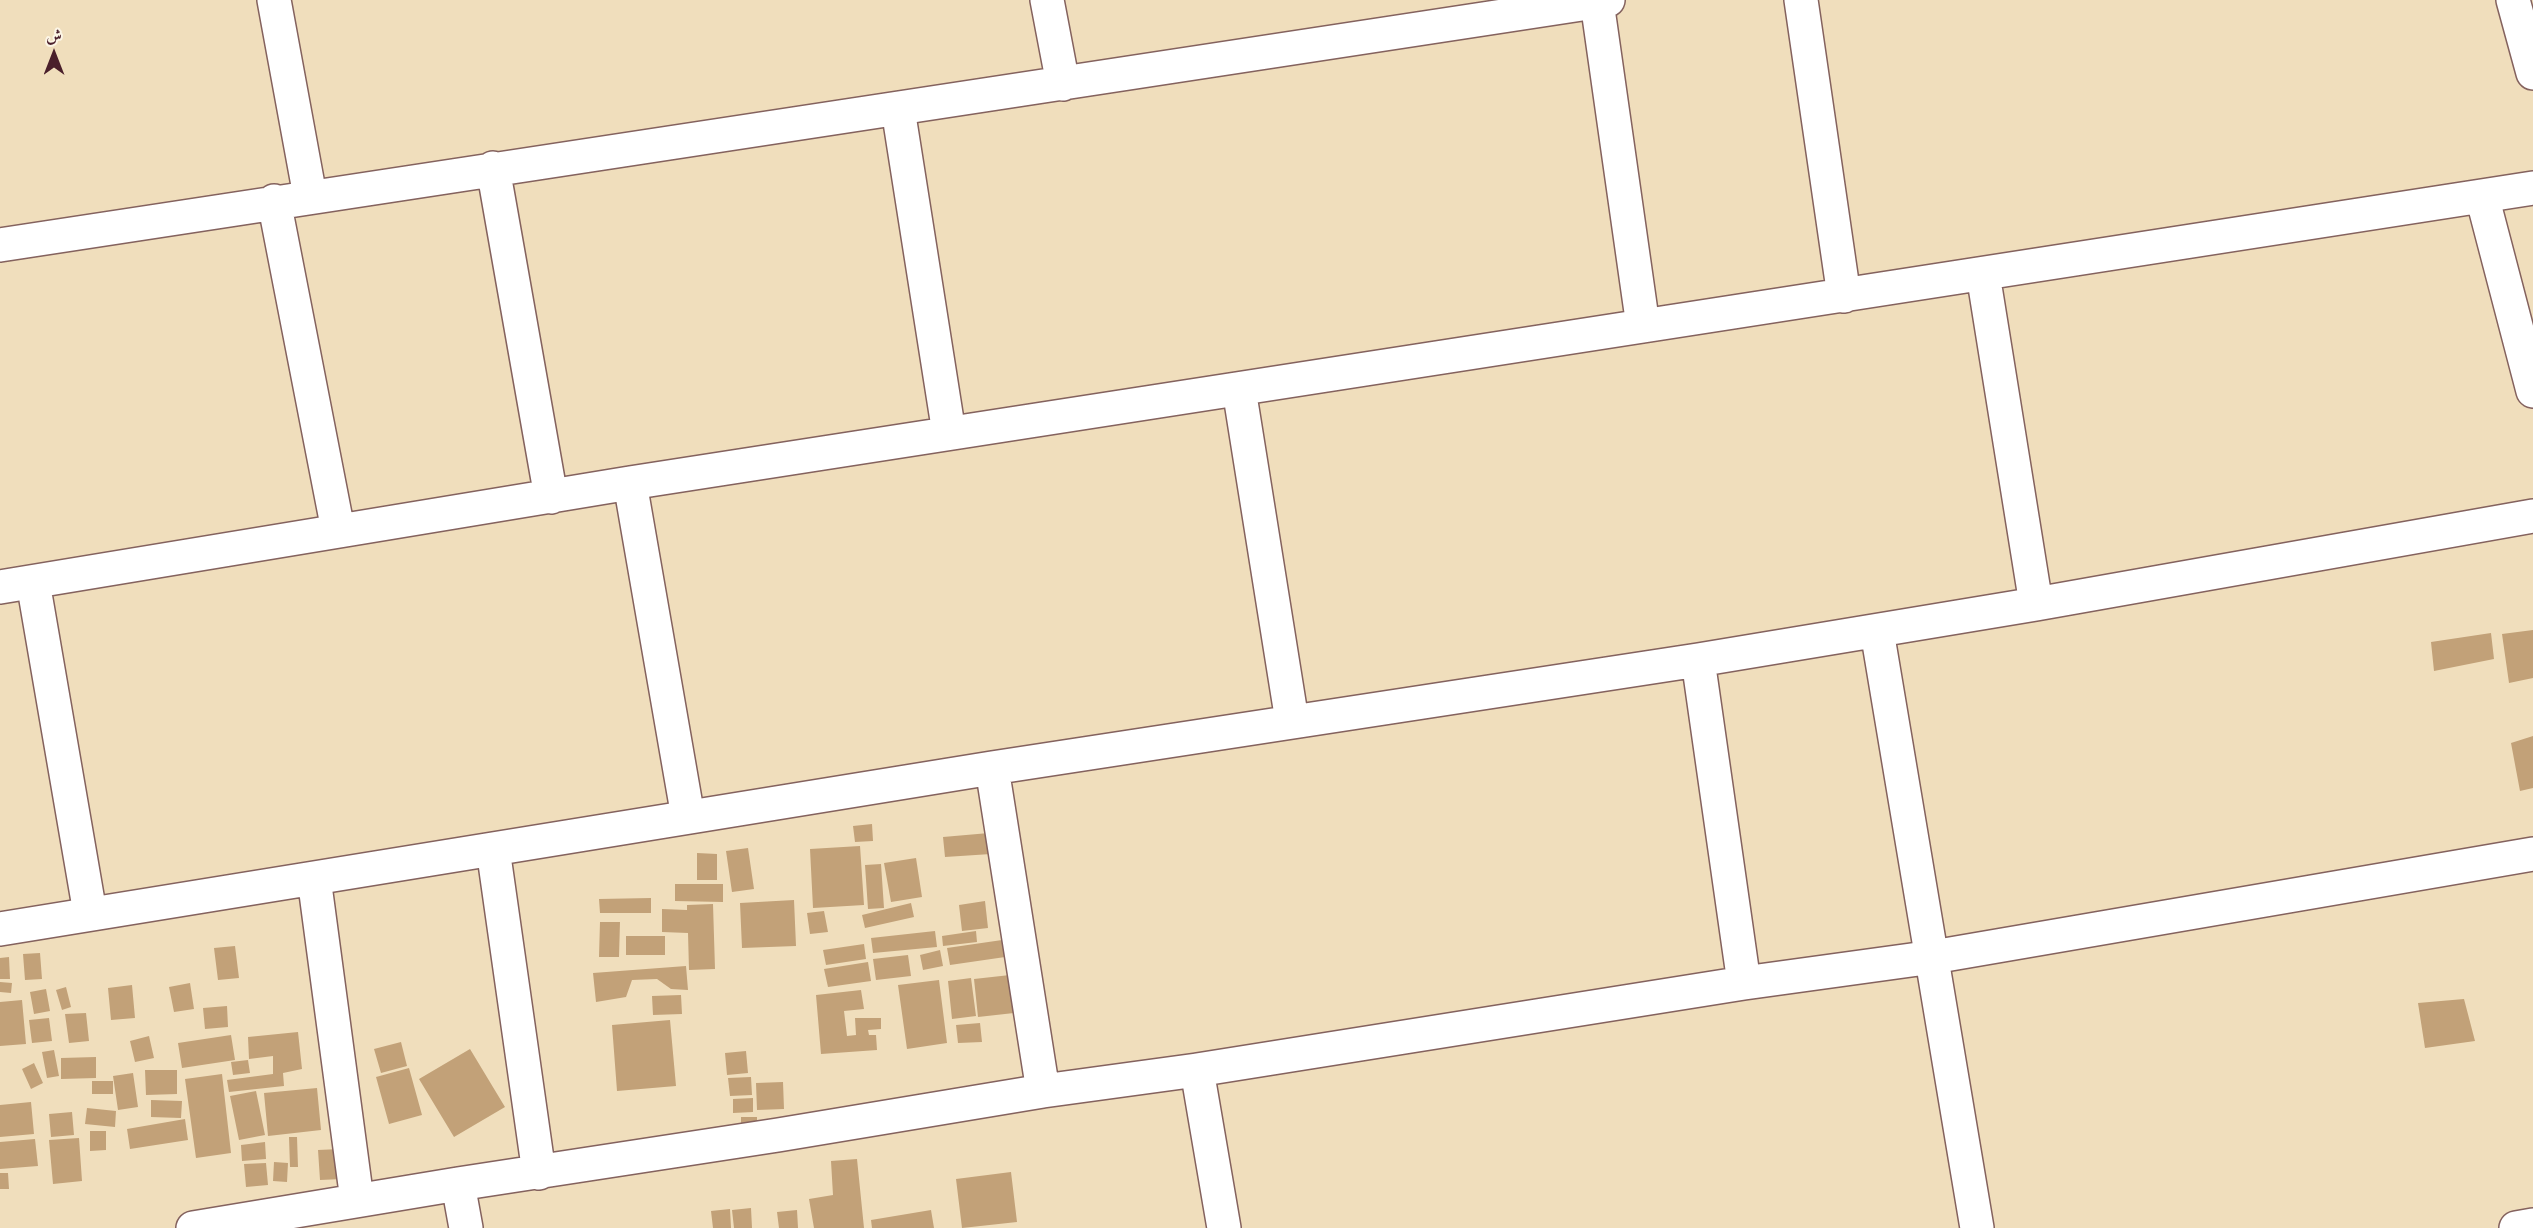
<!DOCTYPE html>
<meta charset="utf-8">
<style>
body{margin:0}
#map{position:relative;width:2533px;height:1228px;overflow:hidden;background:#f0debc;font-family:"EB Garamond",Amiri,serif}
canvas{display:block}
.north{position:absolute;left:24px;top:24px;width:60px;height:60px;-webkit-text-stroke:4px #fcf5e5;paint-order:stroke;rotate:0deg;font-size:16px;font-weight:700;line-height:24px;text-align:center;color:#4a1f2b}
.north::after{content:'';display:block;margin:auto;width:21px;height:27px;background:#4a1f2b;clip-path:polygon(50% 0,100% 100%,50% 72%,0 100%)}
</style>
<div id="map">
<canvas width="2533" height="1228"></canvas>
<div class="north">ش</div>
</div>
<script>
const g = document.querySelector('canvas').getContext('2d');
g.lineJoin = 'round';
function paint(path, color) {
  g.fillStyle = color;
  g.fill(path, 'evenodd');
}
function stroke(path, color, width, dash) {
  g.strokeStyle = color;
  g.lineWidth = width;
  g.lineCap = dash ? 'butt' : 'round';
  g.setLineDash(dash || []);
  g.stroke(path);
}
paint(new Path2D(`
 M2533 630V678L2509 683 2502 634Z
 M2491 633 2494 659 2434 671 2431 642Z
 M2533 736V788L2520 791 2511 743Z
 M872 824 873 841 855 842 853 826Z
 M989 833 991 854 945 857 943 837Z
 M860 846 864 905 813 908 810 849Z
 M748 848 754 889 732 892 726 851Z
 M697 853 717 854V880H697Z
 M916 858 922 897 891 902 884 863Z
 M881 864 884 908 868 909 865 865Z
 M675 884H723V902L675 901Z
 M651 898V913H600L599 899Z
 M794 900 796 946 742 948 740 903Z
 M985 901 988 928 962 931 959 905Z
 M911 903 914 917 865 928 862 915Z
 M713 904 715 969 689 970 688 933 662 932V909L687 910V905Z
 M824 911 828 932 810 934 807 913Z
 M600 922H620L619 957H599Z
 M935 931 937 947 873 953 871 938Z
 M976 931 977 942 943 946 942 936Z
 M626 936H665V955H626Z
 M1009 939 1012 956 950 965 947 948Z
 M864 944 866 959 826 965 823 950Z
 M235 946 239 978 218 980 214 948Z
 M940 950 943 966 923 970 920 955Z
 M40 953 42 979 25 980 23 954Z
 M908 955 911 976 876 980 873 959Z
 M9 957 10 979H0V958Z
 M868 962 871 981 828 987 824 969Z
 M686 966 688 990 671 989 657 979 632 980 626 997 596 1002 593 973Z
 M1010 975 1014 1013 978 1017 974 979Z
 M971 978 976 1016 952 1019 948 981Z
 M939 980 947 1043 907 1049 898 985Z
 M0 982 12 983 11 993 0 992Z
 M190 983 194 1009 174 1012 169 987Z
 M132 985 135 1018 111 1020 108 988Z
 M66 987 71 1007 62 1010 56 990Z
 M46 989 50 1011 34 1014 30 992Z
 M861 990 864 1009 844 1011 847 1036 856 1035 855 1018H881V1029L868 1030 869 1035H876L877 1050 821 1054 816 995Z
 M681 995 682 1014 653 1015 652 996Z
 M2464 999 2475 1041 2425 1048 2418 1003Z
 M22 1000 26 1044 0 1046V1002Z
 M227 1006 228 1027 205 1029 203 1008Z
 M86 1013 89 1041 69 1043 65 1014Z
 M49 1018 52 1041 32 1043 29 1020Z
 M670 1020 676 1086 617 1091 612 1025Z
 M980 1023 982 1042 958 1043 956 1025Z
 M298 1032 302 1069 283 1073 284 1086 229 1092 227 1080 273 1074V1056L249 1059 248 1037Z
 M231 1035 235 1060 182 1068 178 1043Z
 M149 1036 154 1058 135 1062 130 1041Z
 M401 1042 407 1066 381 1073 374 1049Z
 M470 1049 505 1107 454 1137 419 1079Z
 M54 1050 59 1076 47 1078 42 1052Z
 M746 1051 748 1073 727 1075 725 1053Z
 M96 1057V1078L61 1079V1058Z
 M248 1060 250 1073 233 1075 231 1062Z
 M34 1063 43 1083 31 1089 22 1069Z
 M409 1068 422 1115 389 1124 376 1077Z
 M145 1070H177V1094L146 1095Z
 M133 1073 138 1107 118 1110 113 1076Z
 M222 1074 231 1153 196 1158 185 1079Z
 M751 1077 752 1095 730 1096 728 1078Z
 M92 1081H113V1094H92Z
 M783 1082 784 1109 757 1110 756 1083Z
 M317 1088 321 1130 268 1136 264 1093Z
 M256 1091 265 1135 239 1140 230 1096Z
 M753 1098V1112L733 1113V1099Z
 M151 1100 182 1101 181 1118 151 1117Z
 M31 1102 34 1134 0 1137V1105Z
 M87 1108 116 1111 115 1127 85 1124Z
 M72 1112 74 1135 51 1137 49 1114Z
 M741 1117H757V1130H741Z
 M185 1119 188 1140 130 1149 127 1129Z
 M90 1131H106V1150L90 1151Z
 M289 1137H297L298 1167H290Z
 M79 1138 82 1181 53 1184 49 1140Z
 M35 1139 38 1166 0 1169V1142Z
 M265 1142 266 1159 242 1161 241 1145Z
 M340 1149 342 1179 320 1180 318 1150Z
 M857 1159 864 1228H814L809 1199 833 1195 831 1161Z
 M274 1162 288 1163 287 1182 273 1181Z
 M266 1163 268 1185 246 1187 244 1164Z
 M1011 1172 1017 1222 962 1228 956 1179Z
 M0 1173H8L9 1189H0Z
 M751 1208 752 1228H734L732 1210Z
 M730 1209 731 1228H713L711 1211Z
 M797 1210 798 1228H779L777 1212Z
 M931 1210 934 1228H872L871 1220Z`), '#c2a178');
const street = new Path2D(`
 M274 0 310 196
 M1047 0 1063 84
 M1801 0 1844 296
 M2513 0 2533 73
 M1597 2 1643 326
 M898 109 949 433
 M493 168 551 497
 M2482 196 2533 391
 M274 201 338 530
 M0 245 1608 0
 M1983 274 2036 604
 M1239 389 1292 721
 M630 483 688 817
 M33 582 90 913
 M0 587 630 483 2533 188
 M1877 631 1977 1228
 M1698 660 1744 983
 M992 768 1043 1091
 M493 849 539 1173
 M314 878 357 1200
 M0 929 992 768 1698 660 2036 604 2533 516
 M1197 1070 1224 1228
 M458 1184 466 1228
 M193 1228 458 1184 778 1135 1043 1091 1197 1070 1744 983 1933 957 2533 854
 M2516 1228 2533 1225`);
stroke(street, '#84625e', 36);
stroke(street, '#fff', 33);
</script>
